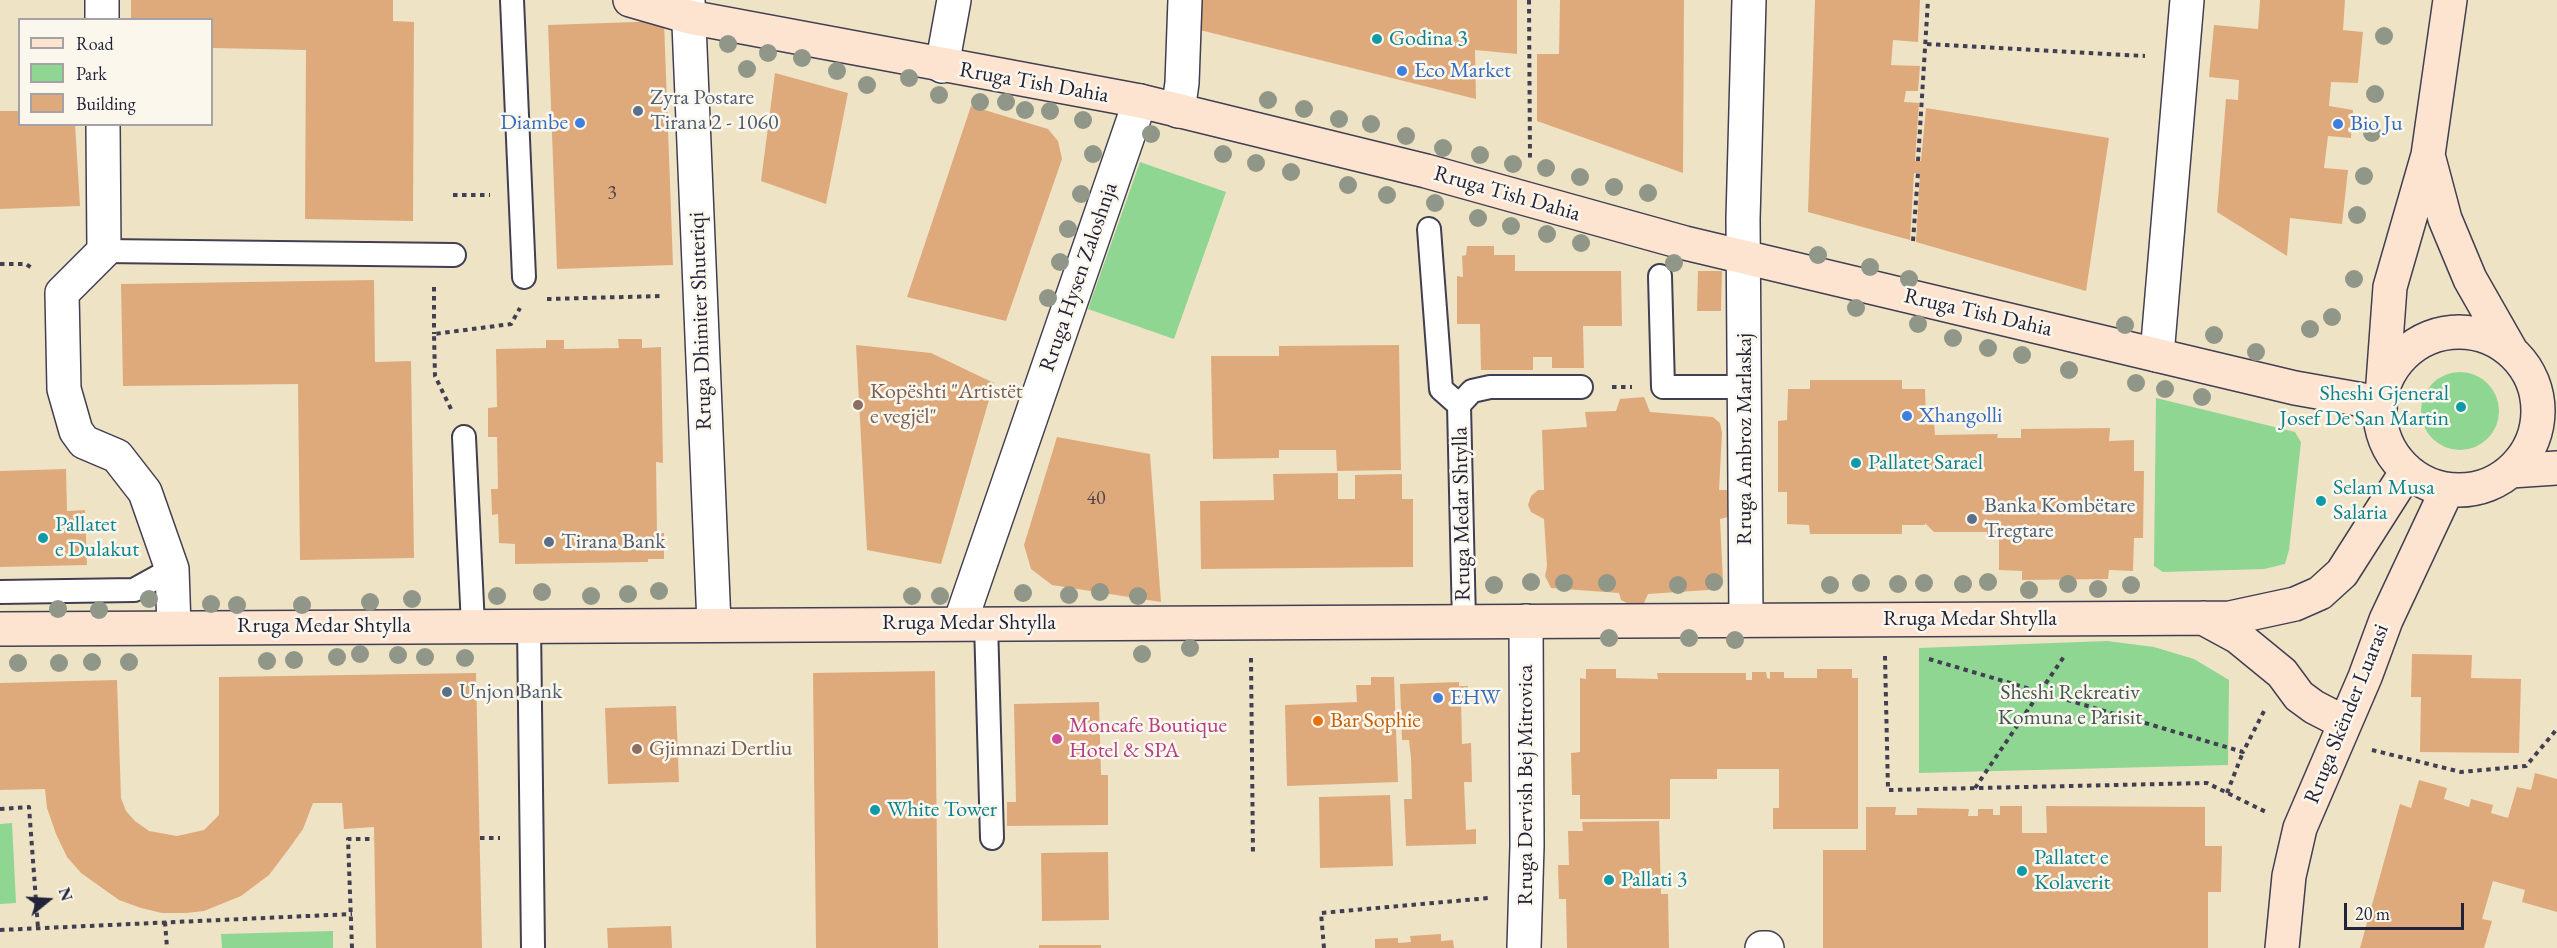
<!DOCTYPE html>
<meta charset="utf-8">
<style>
body{margin:0}
#map{position:relative;width:2557px;height:948px;overflow:hidden;background:#efe3c6;font-family:"EB Garamond",serif}
canvas{display:block}
.legend{position:absolute;left:18px;top:18px;width:195px;height:108px;box-sizing:border-box;background:#fbf7ec;border:2px solid #a4a2a5;margin:0;padding:8px 10px;list-style:none;font-size:18px;color:#22223b}
.legend li{display:flex;align-items:center;gap:12px;height:30px}
.legend b{width:30px;border:2px solid #a4a2a5}
.north{position:absolute;left:18px;top:870px;width:60px;height:60px;-webkit-text-stroke:4px #fbf7ec;paint-order:stroke;rotate:72deg;font-size:16px;font-weight:700;line-height:24px;text-align:center;color:#22223b}
.north::after{content:'';display:block;margin:auto;width:21px;height:27px;background:#22223b;clip-path:polygon(50% 0,100% 100%,50% 72%,0 100%)}
.scale{position:absolute;left:2344px;top:903px;width:120px;height:27px;box-sizing:border-box;border:3px solid #22223b;border-top:0;padding-left:8px;font-size:18px;line-height:21px;white-space:nowrap;color:#22223b;-webkit-text-stroke:4px #fbf7ec;paint-order:stroke}
</style>
<div id="map">
<canvas width="2557" height="948"></canvas>
<ul class="legend">
<li><b style="height:8px;background:#fde4d1"></b>Road</li>
<li><b style="height:16px;background:#8ed691"></b>Park</li>
<li><b style="height:16px;background:#deaa7c"></b>Building</li>
</ul>
<div class="north">N</div>
<div class="scale">20 m</div>
</div>
<script>
const g = document.querySelector('canvas').getContext('2d');
g.lineJoin = 'round';
function paint(path, color) {
  g.fillStyle = color;
  g.fill(path, 'evenodd');
}
function stroke(path, color, width, dash) {
  g.strokeStyle = color;
  g.lineWidth = width;
  g.lineCap = dash ? 'butt' : 'round';
  g.setLineDash(dash || []);
  g.stroke(path);
}
function label(font, color, halo, rows, align = 'center') {
  g.font = font + ' "EB Garamond",serif';
  g.lineWidth = 5;
  g.setLineDash([]);
  g.textBaseline = 'middle';
  g.strokeStyle = halo;
  g.fillStyle = color;
  for (const [text, x, y, turn = 0] of rows) {
    g.save();
    g.translate(x, y);
    g.rotate((+turn || 0) * Math.PI / 180);
    g.textAlign = isNaN(turn) ? turn : align;
    if (halo) g.strokeText(text, 0, 0);
    g.fillText(text, 0, 0);
    g.restore();
  }
}
paint(new Path2D(`
 M1140 162 1226 192 1174 339 1088 309Z
 M2421 411a39 39 0 1 1 78 0a39 39 0 1 1-78 0Z
 M2156 398 2295 432 2301 442 2289 550 2285 564 2264 569 2163 572 2154 566Z
 M2107 641 2154 647 2194 659 2229 680 2228 765 1919 773V648Z
 M12 823 16 903 0 904V824Z
 M333 931V948H222L221 934Z`), '#8ed691');
paint(new Path2D(`
 M131 0H393V21L414 22 413 221 305 219 306 50 212 48V20H131Z
 M1193 0H1517V54L1475 50 1476 99 1192 28Z
 M1560 0H1684L1683 173 1537 121V54H1559Z
 M1815 0H1920L1918 42 1893 40 1891 65 1920 66 1918 91H1906L1904 102 1919 103 1915 161H1921L1926 108 2109 138 2086 291 1916 242 1920 173H1914L1910 240 1808 212Z
 M2260 0H2345L2343 30 2363 32 2358 83 2331 82 2329 106 2353 110 2351 138 2328 136 2324 168 2348 170 2342 224 2290 218 2287 256 2217 212 2226 99 2238 100 2239 80 2209 77 2214 25 2258 29Z
 M664 21 673 265 557 269 548 25Z
 M775 73 848 93 826 204 761 181Z
 M971 106 1048 129 1058 141 1062 159 1006 321 907 297Z
 M0 111H20V124H75L80 206 0 209Z
 M1467 246H1494V255H1515V271H1621L1622 326H1583L1584 368H1552V357H1533V370H1481L1480 324H1457V276L1463 277 1462 256 1466 255Z
 M1698 271H1722L1721 311H1697Z
 M374 280 375 362 411 361 414 558 300 560 298 384 123 386 121 284Z
 M618 339H642V348L661 347 663 463 656 462 657 533H664V559H648V562L515 564V544L499 543 498 514 492 515 491 489H498L497 437H488V408L497 407 496 349 546 348V340H564V349L619 348Z
 M856 345 931 353 994 383 941 564 867 550Z
 M1399 345 1401 470 1337 471 1336 450H1279V458L1213 459 1211 356H1279V346Z
 M1810 380H1902V389H1925L1926 421H1934L1935 435 1998 434 1997 438H2021V429L2110 428 2109 441 2134 440V471H2144L2143 538H2134L2133 571 2109 570 2108 579 2022 580V571L1999 570V537L1987 538V532H1934L1925 523V525H1902V534H1810L1809 525 1787 524V492H1778V421L1787 420 1788 389H1810Z
 M1644 397 1650 412 1713 417 1720 423 1722 433 1719 490H1727L1735 497 1732 516 1720 519 1723 581 1718 587 1708 590 1648 594 1644 603 1634 607 1621 600 1619 593 1551 588 1545 576 1547 566 1544 519 1531 512 1528 505 1531 496 1538 490H1544L1542 430 1587 427 1585 412 1616 411 1620 399Z
 M1057 437 1150 454 1161 602 1052 585 1031 569 1024 545Z
 M66 469 67 511 85 510 87 565 0 567V471Z
 M1338 473V499H1355V475L1402 474V499H1413V567L1201 569 1200 501 1274 500 1273 474Z
 M2412 654 2472 655 2471 678 2521 679 2519 753 2420 752 2421 697H2411Z
 M1586 669H1616V678L1658 679 1657 673H1746V680H1752V672H1766L1767 678 1770 679V672H1784V678H1817V669H1852V678H1858V829H1773V808H1779V769H1717V779H1670V819H1580V795H1572L1571 753 1580 752V678L1586 679Z
 M935 671 938 948H816L813 673Z
 M476 673 482 948H376L374 827 344 829 342 803H313L303 829 288 850 269 875 241 896 204 911 186 913H162L141 908 119 900 81 873 67 857 56 834 47 808 45 789 0 790V683L117 680 121 798 126 811 135 821 149 831 177 836 204 830 219 815V677Z
 M1371 677H1394L1398 782 1287 786 1285 705 1357 702 1356 685H1371Z
 M1459 682V686H1468L1469 698H1461L1462 744 1471 743 1472 782H1464L1466 830 1476 829V844L1406 846 1404 799H1412L1411 758 1409 740H1402L1400 684Z
 M1099 702 1101 775H1108V825L1007 826V802H1016L1014 704Z
 M676 706 679 782 608 784 605 708Z
 M2535 773 2557 779V912L2522 902 2525 890 2493 881 2482 919 2492 921 2484 948H2360L2400 804 2411 808 2419 780 2447 788 2444 799 2469 807 2471 799 2493 805 2491 813 2508 818 2517 787 2531 790Z
 M1390 795 1393 866 1320 868 1319 797Z
 M2000 806H2022V833H2047L2046 806 2205 807V846H2222L2221 892H2208V948H1823V850H1866V807H1896L1895 815H1917V808L1969 809 1968 816H1978V809H1993V815H2000Z
 M1659 821 1661 894H1668L1669 948H1567L1566 899H1559L1558 865H1569L1568 831H1583L1582 822Z
 M1108 852 1109 920 1042 921 1041 853Z
 M671 926 672 948H608L607 928Z
 M1441 934V941L1453 940 1454 948H1375V939L1398 938V943L1411 942 1410 936Z
 M1039 945H1101V948H1039Z`), '#deaa7c');
const lane = new Path2D(`
 M512 0 524 277
 M1429 229 1441 389 1459 405
 M104 251 454 255
 M1660 276 1663 387H1745
 M1459 405 1464 622
 M1459 405 1472 391 1490 387H1581
 M464 437 473 626
 M0 592 134 590 172 569
 M986 623 992 838
 M529 625 533 948`);
const street = new Path2D(`
 M688 0 714 624
 M102 20V0
 M942 66 954 0
 M1178 111 1182 83 1185 0
 M103 124 104 251 62 293 64 389 76 431 84 442 117 456 145 492 172 569 174 627
 M2157 355 2187 0
 M1746 620 1743 219 1749 0
 M960 623 1140 101
 M1524 948 1527 846 1526 621
 M1762 948H1767`);
const secondary = new Path2D(`
 M630 0 689 17 1140 101 1426 171 1685 243 2295 388 2380 403
 M2428 155 2445 219 2470 279 2511 351
 M2380 411a79 79 0 1 1 158 0a79 79 0 1 1-158 0Z
 M2383 383 2390 287 2428 155 2450 0
 M2511 471 2557 468
 M2203 618 2238 637 2282 673 2299 696 2314 707 2345 723
 M0 629 2230 618 2295 604 2320 593 2342 573 2407 471
 M2282 948 2289 876 2300 828 2365 677 2386 620 2447 490`);
stroke(lane, '#413f50', 26);
stroke(street, '#413f50', 36);
stroke(secondary, '#413f50', 36);
stroke(new Path2D(`
 M1529 0 1530 161
 M1927 44 2145 56
 M1918 161 1928 0
 M453 195H490
 M1913 241 1918 173
 M0 264H26L33 269
 M434 287V334
 M547 299 663 296
 M1612 387H1632
 M451 409 435 376 434 334 511 324 520 308
 M1885 656 1888 790 2207 783 2266 812
 M1251 658 1253 855
 M1929 659 2243 752 2264 711
 M2372 750 2461 772 2526 766 2557 729
 M1975 788 2065 655
 M2227 793 2243 752
 M0 809 29 807 38 928
 M480 838H500
 M165 922 167 948
 M0 930 352 914
 M352 948 348 839H374
 M1324 948 1321 913 1489 898`), '#413f50', 4, [4.5, 4.5]);
stroke(lane, '#fff', 22);
stroke(street, '#fff', 33);
stroke(secondary, '#fde4d1', 33);
g.fillStyle = '#909788';
for (const [x, y] of [
 [2384,36],
 [728,44],
 [768,53],
 [802,58],
 [747,69],
 [837,71],
 [909,78],
 [867,85],
 [2375,94],
 [939,95],
 [1268,100],
 [980,102],
 [1006,102],
 [1304,109],
 [1025,110],
 [1050,111],
 [1339,119],
 [1083,120],
 [1371,124],
 [2372,133],
 [1151,134],
 [1406,136],
 [1443,148],
 [1093,154],
 [1223,154],
 [1480,155],
 [1256,163],
 [1513,164],
 [1546,168],
 [1291,172],
 [2364,176],
 [1580,177],
 [1348,185],
 [1614,187],
 [1648,193],
 [1081,194],
 [1387,195],
 [1435,203],
 [2357,215],
 [1478,218],
 [1511,226],
 [1068,229],
 [1547,234],
 [1581,243],
 [1818,255],
 [1060,262],
 [1674,263],
 [1870,267],
 [1909,279],
 [2354,279],
 [1048,298],
 [1856,308],
 [2332,317],
 [1918,324],
 [2125,325],
 [2310,329],
 [2214,335],
 [1953,338],
 [1988,348],
 [2256,352],
 [2022,355],
 [2069,370],
 [2136,383],
 [2165,389],
 [2202,397],
 [1531,582],
 [1714,582],
 [1988,582],
 [1564,583],
 [1607,583],
 [1861,583],
 [1924,583],
 [1898,584],
 [1963,584],
 [2068,584],
 [1494,585],
 [1678,585],
 [1830,585],
 [2131,585],
 [2098,589],
 [2029,590],
 [659,591],
 [542,592],
 [1100,592],
 [1023,593],
 [628,594],
 [1069,595],
 [497,596],
 [591,596],
 [912,596],
 [940,596],
 [1138,596],
 [149,599],
 [412,599],
 [370,602],
 [211,604],
 [237,605],
 [302,605],
 [58,609],
 [99,610],
 [1609,638],
 [1689,638],
 [1735,640],
 [1190,648],
 [360,654],
 [1142,654],
 [398,655],
 [337,657],
 [425,657],
 [465,658],
 [294,660],
 [267,661],
 [92,662],
 [129,662],
 [18,663],
 [59,663]
]) {
  g.beginPath();
  g.arc(x, y, 9, 0, 2 * Math.PI);
  g.fill();
}
for (const [x, y, r, color] of [
 [1377,39,6,"#0f9aa8"],
 [1402,71,6,"#3f7fe0"],
 [638,111,6,"#5c6f8a"],
 [580,123,6,"#3f7fe0"],
 [2338,124,6,"#3f7fe0"],
 [858,405,6,"#8d6e63"],
 [2461,407,6,"#0f9aa8"],
 [1907,416,6,"#3f7fe0"],
 [1856,463,6,"#0f9aa8"],
 [2321,501,6,"#0f9aa8"],
 [1972,519,6,"#5c6f8a"],
 [43,538,6,"#0f9aa8"],
 [549,542,6,"#5c6f8a"],
 [447,692,6,"#5c6f8a"],
 [1438,698,6,"#3f7fe0"],
 [1318,721,6,"#e8710a"],
 [1057,739,6,"#d1479c"],
 [637,749,6,"#8d6e63"],
 [875,810,6,"#0f9aa8"],
 [2022,871,6,"#0f9aa8"],
 [1609,880,6,"#0f9aa8"]
]) {
  const dot = new Path2D();
  dot.arc(x, y, r, 0, 2 * Math.PI);
  g.fillStyle = color;
  g.fill(dot);
  stroke(dot, '#fbf7ec', 2);
}
label('20px', '#51444b', null, [
 ["3",612,194],
 ["40",1096,499]
]);
label('22px', '#0d838f', '#fbf7ec', [
 ["Godina 3",1389,39],
 ["Sheshi Gjeneral",2449,394,"right"],
 ["Josef De San Martin",2449,419,"right"],
 ["Pallatet Sarael",1868,463],
 ["Selam Musa",2333,488],
 ["Salaria",2333,513],
 ["Pallatet",55,525],
 ["e Dulakut",55,550],
 ["White Tower",887,810],
 ["Pallatet e",2034,858],
 ["Kolaverit",2034,883],
 ["Pallati 3",1621,880]
], 'left');
label('22px', '#366cbe', '#fbf7ec', [
 ["Eco Market",1414,71],
 ["Diambe",568,123,"right"],
 ["Bio Ju",2350,124],
 ["Xhangolli",1919,416],
 ["EHW",1450,698]
], 'left');
label('22px', '#22223b', '#fbf7ec', [
 ["Rruga Tish Dahia",1034,83,10],
 ["Rruga Tish Dahia",1507,194,16],
 ["Rruga Hysen Zaloshnja",1079,277,-71],
 ["Rruga Tish Dahia",1978,313,13],
 ["Rruga Dhimiter Shuteriqi",701,321,-92],
 ["Rruga Ambroz Marlaskaj",1745,439,-90],
 ["Rruga Medar Shtylla",1462,514,-91],
 ["Rruga Medar Shtylla",1970,619],
 ["Rruga Medar Shtylla",969,623],
 ["Rruga Medar Shtylla",324,626],
 ["Rruga Skënder Luarasi",2347,714,-68],
 ["Rruga Dervish Bej Mitrovica",1526,785,-90]
]);
label('22px', '#4e5e75', '#fbf7ec', [
 ["Zyra Postare",650,98],
 ["Tirana 2 - 1060",650,123],
 ["Banka Kombëtare",1984,506],
 ["Tregtare",1984,531],
 ["Tirana Bank",561,542],
 ["Unjon Bank",459,692]
], 'left');
label('22px', '#785e54', '#fbf7ec', [
 ["Kopështi \"Artistët",870,392],
 ["e vegjël\"",870,417],
 ["Gjimnazi Dertliu",649,749]
], 'left');
label('22px', '#425855', '#fbf7ec', [
 ["Sheshi Rekreativ",2070,693],
 ["Komuna e Parisit",2070,718]
]);
label('22px', '#c56008', '#fbf7ec', [
 ["Bar Sophie",1330,721]
], 'left');
label('22px', '#b23c85', '#fbf7ec', [
 ["Moncafe Boutique",1069,726],
 ["Hotel & SPA",1069,751]
], 'left');
</script>
